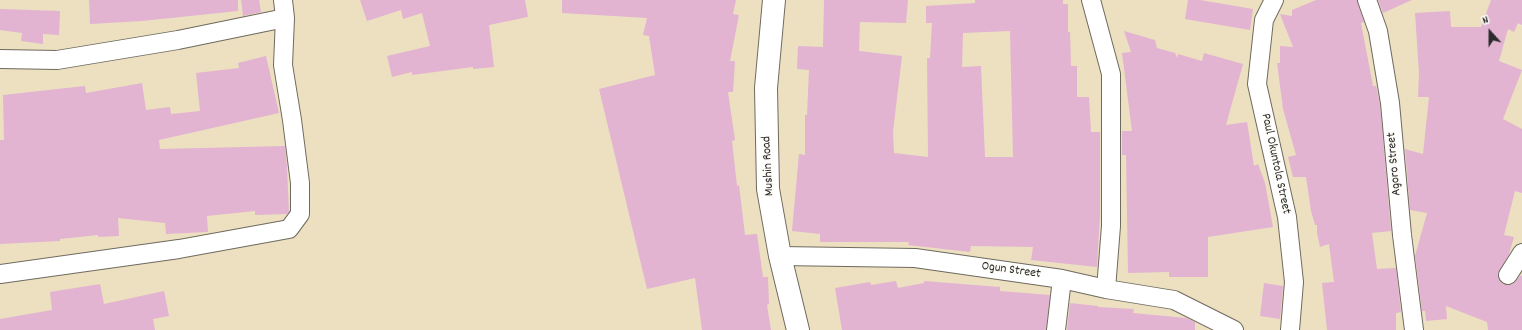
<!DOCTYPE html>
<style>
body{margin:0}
#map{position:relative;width:1522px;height:330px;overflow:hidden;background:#ece0c0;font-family:Dekko,sans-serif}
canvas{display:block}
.north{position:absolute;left:1470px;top:12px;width:40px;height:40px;-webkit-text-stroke:3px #fdfcf7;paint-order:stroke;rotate:339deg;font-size:11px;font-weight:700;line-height:16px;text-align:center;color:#2b2b2b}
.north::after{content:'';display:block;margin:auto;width:14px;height:18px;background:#2b2b2b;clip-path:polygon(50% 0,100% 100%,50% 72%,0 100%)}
</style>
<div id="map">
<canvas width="1522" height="330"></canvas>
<div class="north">N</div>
</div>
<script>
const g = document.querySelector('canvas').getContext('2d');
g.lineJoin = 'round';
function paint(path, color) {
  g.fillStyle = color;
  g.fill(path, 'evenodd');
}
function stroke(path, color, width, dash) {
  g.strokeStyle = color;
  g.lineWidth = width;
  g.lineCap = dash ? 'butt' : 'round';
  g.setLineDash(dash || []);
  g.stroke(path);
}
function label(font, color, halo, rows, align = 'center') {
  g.font = font + ' Dekko,sans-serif';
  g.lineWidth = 3;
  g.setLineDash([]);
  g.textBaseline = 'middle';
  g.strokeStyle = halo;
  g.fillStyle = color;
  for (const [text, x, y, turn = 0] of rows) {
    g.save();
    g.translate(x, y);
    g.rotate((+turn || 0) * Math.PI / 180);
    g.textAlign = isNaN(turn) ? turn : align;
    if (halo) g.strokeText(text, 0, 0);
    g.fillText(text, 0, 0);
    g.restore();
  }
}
paint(new Path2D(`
 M89 0H238V11L142 21 90 24Z
 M241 0H259L261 12 243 16Z
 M360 0H525L528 17 489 25 494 67 473 69V67L412 75V72L392 77 387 56 430 46 422 13 403 19 401 10 367 21Z
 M562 0H736L733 14 739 15 730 61H735L733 92H728L735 140 732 141 737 186 739 185 745 235 757 234 763 277H768L769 304 767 305 771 330H702L695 278 647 289 599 89 655 75 649 36 643 35 647 18 562 13Z
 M824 0H908L906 23 860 22 859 51 902 56 893 132 894 153 928 157 927 58H930L932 23H926V6L975 3V0H1063V4H1068V32H1070L1071 66H1077V97H1089L1091 132H1100V215L1097 267 1031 260 1033 247 971 246 970 252 908 245 909 242H820V234L792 231 799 154 805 155V115H807L809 70 797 69 798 46 823 47ZM1010 31 1013 157H985L981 66 962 67 963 33Z
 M1188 0H1200L1253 9 1250 30 1185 19Z
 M1316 0H1357L1364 22 1361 23 1373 86H1376L1380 104 1391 231 1372 233 1377 269 1396 268 1401 312 1396 313V330H1327L1322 283 1334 282 1329 244 1320 247 1317 233V225H1315L1311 211 1306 177H1293L1288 157 1296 155 1283 109 1277 63H1280V46L1293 47 1280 14 1292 16V10Z
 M1378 0H1412L1383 13Z
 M1491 0H1522V25L1518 23 1514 32 1508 29 1499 61 1522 70 1503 119 1522 129V193L1515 191 1504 235 1514 237 1509 254 1498 275 1502 284 1508 285 1513 284 1521 275 1522 276V330H1488L1487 322 1446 306 1447 319 1426 321 1425 311H1422L1415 256 1427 213 1410 210 1405 149 1423 154 1429 97H1418L1419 73 1415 13 1450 11 1451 27H1481Z
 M0 9 60 11 59 35 43 34V44L21 41 22 33 0 30Z
 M1124 31 1155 40 1157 48 1175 53 1177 58 1178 54 1202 61 1204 53 1243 64 1226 125 1247 122 1254 166 1258 164 1265 183 1273 227 1208 237V277H1169V272L1128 273 1126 155H1122V131H1132L1122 53 1131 52Z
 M266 56 279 113 159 140 160 149 285 146 287 167 289 212 287 214 255 215V211L207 216 208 232 166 234 165 223 118 218 119 236 98 237V235L60 239V241L0 244V140H4L3 95 85 86 86 93 142 83 146 110 170 107 171 114 200 111 196 73 239 68 238 63Z
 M896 281 898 288 924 283V281L1000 287V291L1050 295 1046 330H842L835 288 870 282 871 285Z
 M1264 283 1283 286 1280 319 1260 316Z
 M100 284 104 304 164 291 169 316 153 319 155 330H0V319L52 310 50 292Z
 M1070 303 1098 306V307L1134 309 1133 313 1186 318 1195 322V330H1067Z`), '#e3b3d2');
const street = new Path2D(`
 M1091 0 1111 74V226L1106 289
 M1274 0 1264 20 1257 84 1287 217 1294 282 1290 330
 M1367 0 1378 31 1390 103 1402 235 1414 330
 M0 59 57 60 178 40 285 18
 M780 256 915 258 1062 279 1106 289 1174 300 1234 330
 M0 274 179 249 289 229 300 214V183L292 120 283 65 285 18 283 0
 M1508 275 1522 253
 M1056 330 1062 279`);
const secondary = new Path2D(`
 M774 0 766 88 768 189 780 256 798 330`);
stroke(street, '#6f6a5f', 20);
stroke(secondary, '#6f6a5f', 24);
stroke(street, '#fff', 18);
stroke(secondary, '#fff', 22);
label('13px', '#2b2b2b', '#fdfcf7', [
 ["Paul Okuntola Street",1275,164,78],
 ["Agoro Street",1395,164,-95],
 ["Mushin Road",769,166,-93],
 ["Ogun Street",1011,271,8]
]);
</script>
